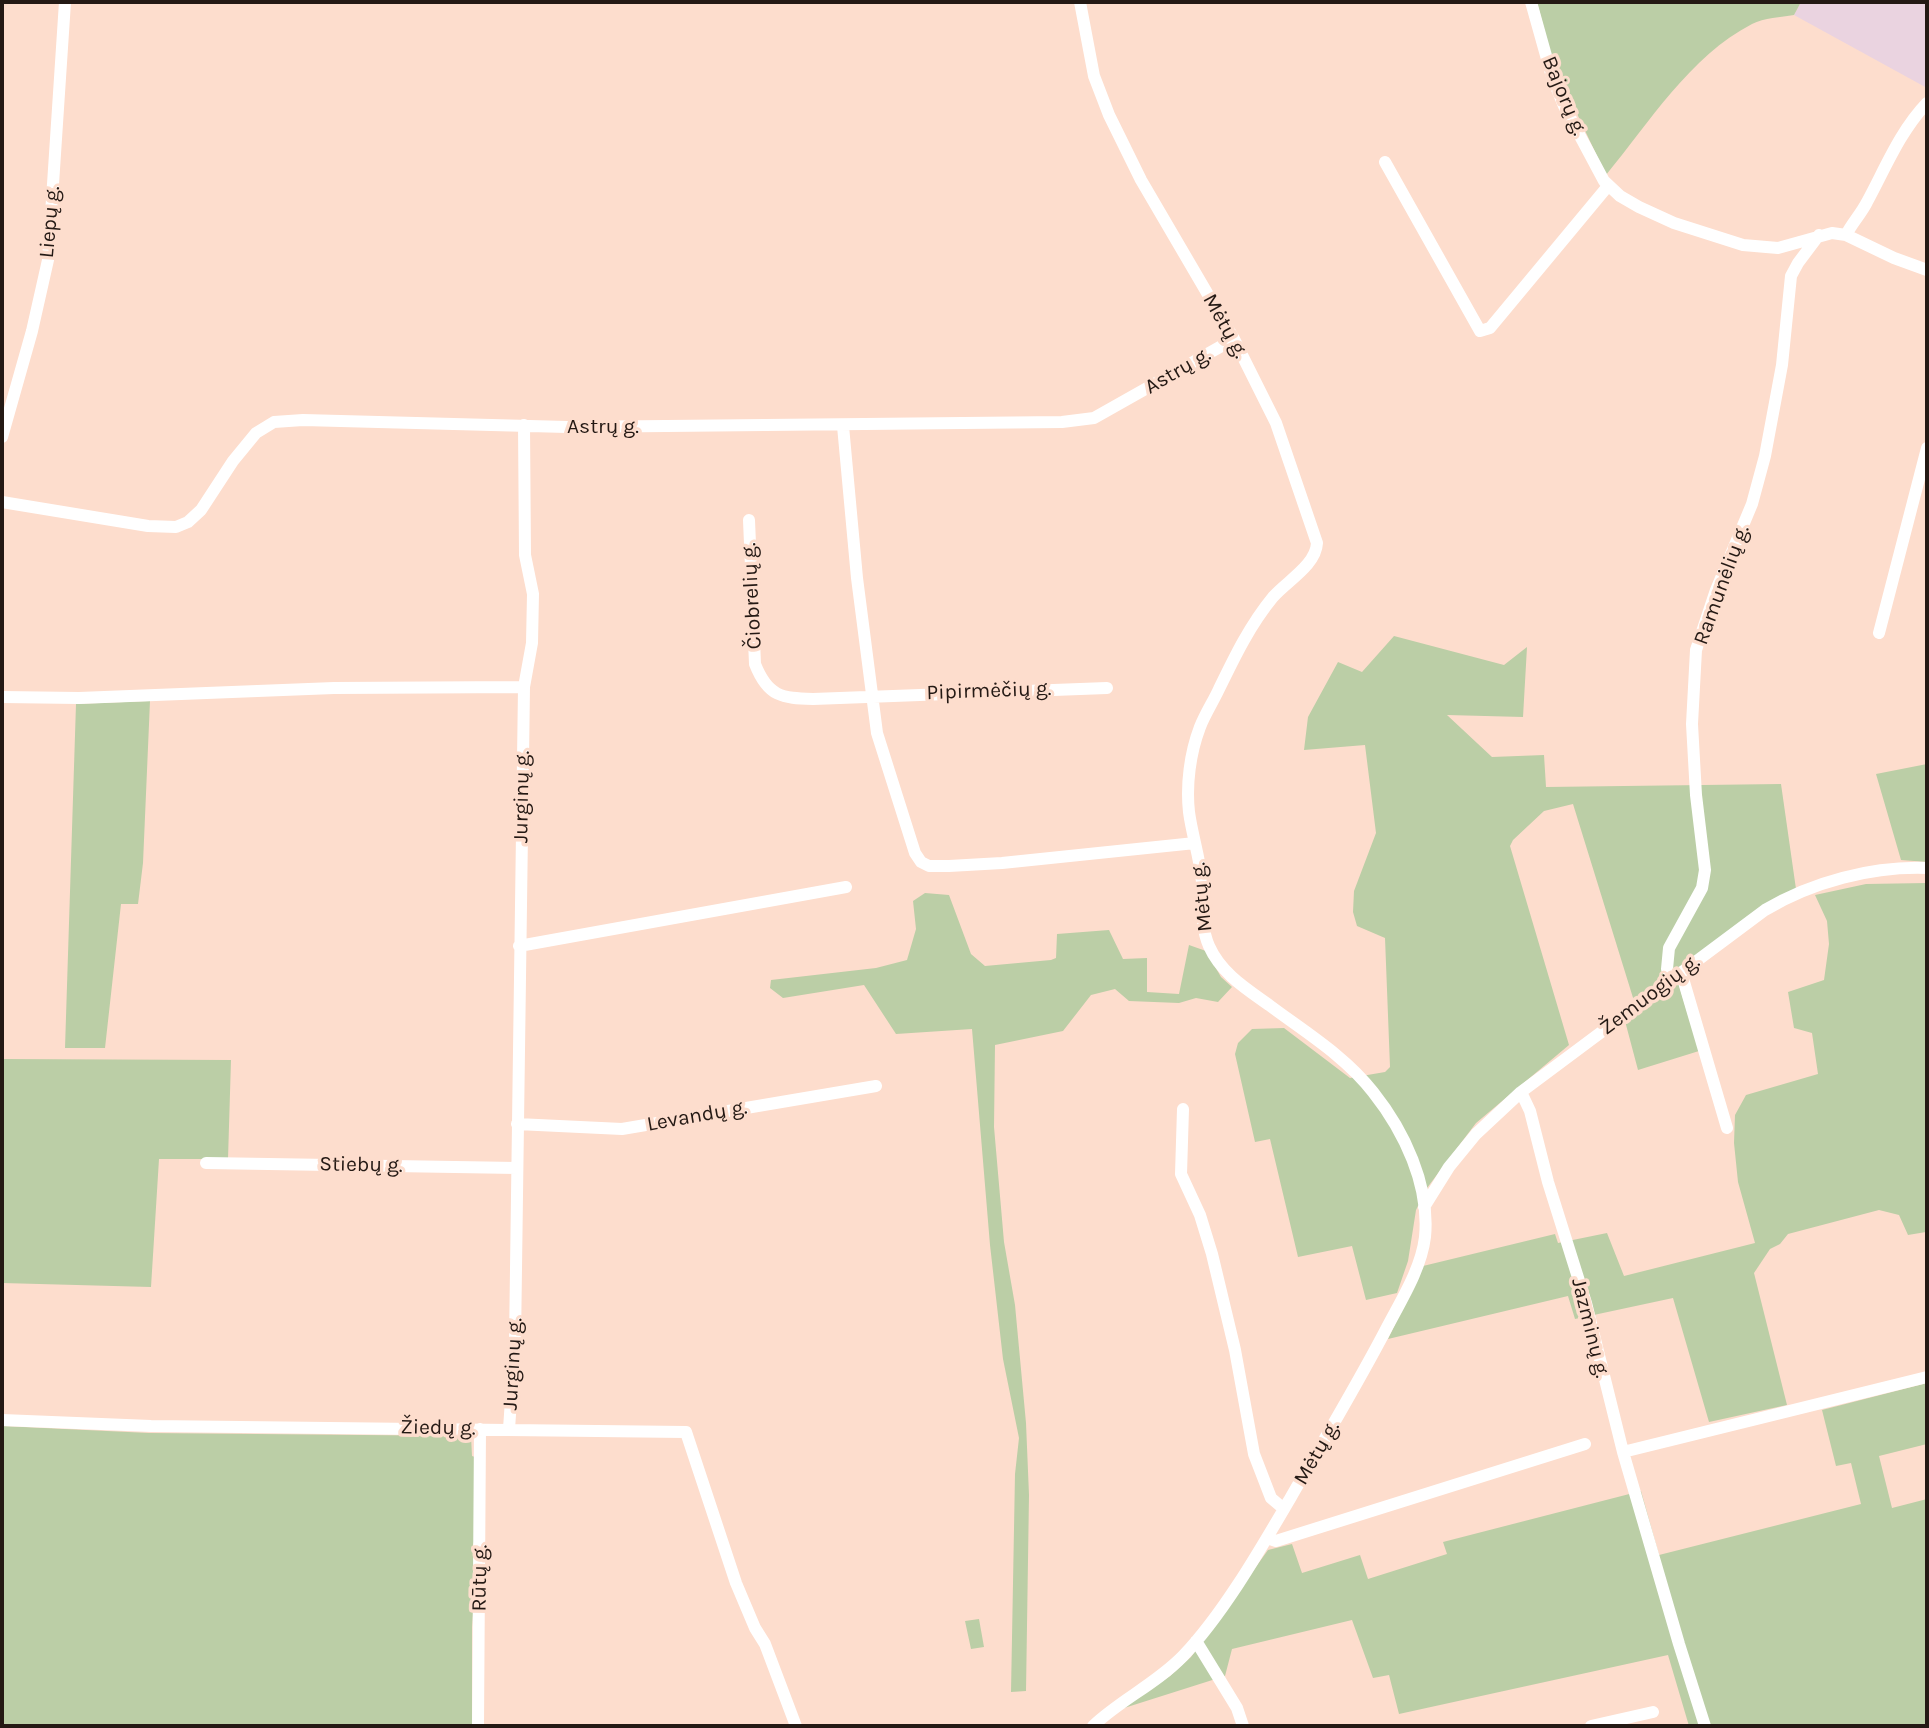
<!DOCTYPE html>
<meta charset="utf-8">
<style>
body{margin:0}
#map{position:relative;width:1929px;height:1728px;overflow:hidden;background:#fdddcd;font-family:Karla,sans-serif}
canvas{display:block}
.frame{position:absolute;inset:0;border:4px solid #241914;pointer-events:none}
</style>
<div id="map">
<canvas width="1929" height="1728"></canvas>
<div class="frame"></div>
</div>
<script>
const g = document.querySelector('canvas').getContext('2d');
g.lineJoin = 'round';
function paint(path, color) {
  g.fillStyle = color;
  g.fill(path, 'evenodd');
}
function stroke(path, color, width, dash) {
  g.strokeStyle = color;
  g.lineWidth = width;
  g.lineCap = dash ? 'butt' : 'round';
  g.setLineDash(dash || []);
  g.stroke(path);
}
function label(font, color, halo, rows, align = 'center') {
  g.font = font + ' Karla,sans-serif';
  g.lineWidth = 7;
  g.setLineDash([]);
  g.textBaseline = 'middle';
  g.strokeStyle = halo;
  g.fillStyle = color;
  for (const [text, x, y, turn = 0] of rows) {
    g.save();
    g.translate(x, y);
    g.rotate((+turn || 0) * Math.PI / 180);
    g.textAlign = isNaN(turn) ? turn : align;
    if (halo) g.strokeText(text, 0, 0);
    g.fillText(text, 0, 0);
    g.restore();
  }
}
paint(new Path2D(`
 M1801 2H1926L1927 88 1794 15Z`), '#ead3e0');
paint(new Path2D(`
 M1537 2H1801L1794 15C1781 17 1764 18 1752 24 1690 56 1649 123 1606 175L1553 63Z
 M1394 636 1504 665 1527 647 1523 717 1447 715 1492 757 1544 755 1546 787 1781 784 1796 889 1634 1001 1573 804 1544 811 1513 840 1510 846 1569 1045 1476 1123 1427 1188 1416 1210 1408 1261 1397 1293 1366 1300 1352 1246 1298 1257 1270 1139 1255 1142 1235 1054 1238 1043 1252 1029 1284 1028 1350 1078 1385 1072 1390 1067 1385 938 1357 926 1353 912 1354 891 1376 833 1365 745 1304 750 1308 717 1338 662 1362 672Z
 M150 701 143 863 138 904H121L105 1048H65L76 704Z
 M1927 764V862L1901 860 1876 774Z
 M1927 883 1926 1232 1908 1235 1899 1215 1879 1210 1788 1234 1780 1244 1770 1249 1754 1273 1787 1405 1709 1422 1673 1298 1575 1319 1568 1296 1388 1339 1423 1266 1555 1234 1558 1243 1607 1233 1624 1276 1755 1243 1738 1182 1734 1143 1735 1115 1746 1095 1818 1074 1812 1033 1794 1028 1788 992 1824 980 1829 944 1827 921 1815 895 1866 884Z
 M925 893 949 895 971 954 985 966 1051 960 1056 958 1057 934 1109 930 1123 959 1147 958V992L1179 994 1189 945 1206 951 1221 977 1232 987 1218 1002 1196 998 1179 1003 1129 1001 1115 989 1091 995 1063 1031 995 1045 994 1127 1004 1242 1015 1305 1026 1423 1029 1495 1026 1691 1011 1692 1015 1474 1019 1438 1003 1359 990 1245 972 1029 896 1034 864 985 783 998 770 988 771 980 876 968 907 960 916 929 913 901Z
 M1678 982 1699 1051 1638 1070 1625 1021Z
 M2 1059 231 1060 228 1159H159L151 1287 2 1283Z
 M1927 1383V1444L1879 1456 1892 1508 1927 1499V1726H1689L1668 1655 1399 1714 1389 1675 1373 1678 1352 1620 1232 1649 1225 1676 1121 1709 1170 1676 1191 1657 1268 1550 1292 1544 1302 1573 1360 1555 1368 1579 1447 1554 1443 1542 1641 1491 1659 1555 1861 1504 1851 1463 1836 1466 1822 1410Z
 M2 1426 149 1433 471 1436 472 1456 478 1458 476 1538 473 1544 475 1588 472 1627V1726H2Z
 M979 1619 984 1647 971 1649 965 1621Z`), '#bbcea6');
stroke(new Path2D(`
 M1080 2 1094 76 1109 115 1141 180 1234 339 1276 423 1317 543C1316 565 1287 581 1273 597 1250 625 1235 656 1219 689 1213 702 1205 714 1200 727 1190 753 1186 785 1189 812 1192 835 1200 858 1202 882 1203 903 1200 926 1209 946 1221 973 1245 988 1269 1005 1305 1032 1345 1056 1373 1092 1404 1131 1430 1185 1425 1237 1421 1271 1398 1305 1383 1335 1354 1390 1322 1443 1291 1497 1261 1548 1224 1613 1183 1656 1156 1684 1120 1700 1093 1726
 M1531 2 1552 77 1564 106 1604 181 1620 196 1639 207 1674 223 1743 245 1778 248 1832 233 1846 235 1894 258 1927 270
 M1385 162 1480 331 1490 328 1608 186
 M1846 235C1852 223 1861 214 1867 202 1885 169 1900 131 1927 103
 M524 425 525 555 533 594 532 643 524 687
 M843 426 857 578 877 733 915 853 921 862 929 866H949L1002 863 1195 843
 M2 437 32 331 48 260 65 2
 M2 502 148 526 176 527 188 522 201 510 233 461 256 433 274 422 303 420 567 427 1062 422 1094 418 1234 339
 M749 520 755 664C768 697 782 698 813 699L1107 688
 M1879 633 1927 448
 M2 697 79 698 334 688 524 687 515 1341 509 1429
 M519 946 846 887
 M1679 973 1684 982 1727 1128
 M1673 978 1667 969 1669 948 1702 888 1705 870 1696 795 1692 724 1696 650 1716 590 1752 504 1765 456 1782 365 1791 276 1798 263 1819 235
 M1521 1092 1530 1111 1548 1182 1586 1303 1623 1452 1679 1644 1705 1726
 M1183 1109 1181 1174 1200 1215 1212 1254 1235 1350 1254 1454 1271 1498 1284 1509
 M517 1124 622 1129 876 1086
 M206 1163 517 1168
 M1424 1207 1449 1167 1476 1134 1521 1092 1765 910C1812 882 1872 866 1927 868
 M2 1420 151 1426 686 1432 736 1583 755 1628 765 1644 796 1726
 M1623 1452 1927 1377
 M1267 1538 1276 1541 1585 1444
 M1196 1641 1237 1708 1243 1726
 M478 1726 480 1429
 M1591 1726 1653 1712`), '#fff', 12);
label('21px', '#241914', '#fdddcd', [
 ["Bajorų g.",1564,96,67],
 ["Liepų g.",50,222,-85],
 ["Mėtų g.",1225,326,61],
 ["Astrų g.",1178,371,-30],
 ["Astrų g.",603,427],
 ["Ramunėlių g.",1722,585,-70],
 ["Čiobrelių g.",752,596,-93],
 ["Pipirmėčių g.",989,691,-2],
 ["Jurginų g.",522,797,-89],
 ["Mėtų g.",1202,897,-96],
 ["Žemuogių g.",1650,995,-37],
 ["Levandų g.",697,1116,-10],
 ["Stiebų g.",361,1165,1],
 ["Jazminų g.",1590,1328,76],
 ["Jurginų g.",513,1364,-87],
 ["Žiedų g.",438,1428,1],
 ["Mėtų g.",1317,1453,-60],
 ["Rūtų g.",480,1578,-89]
]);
</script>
